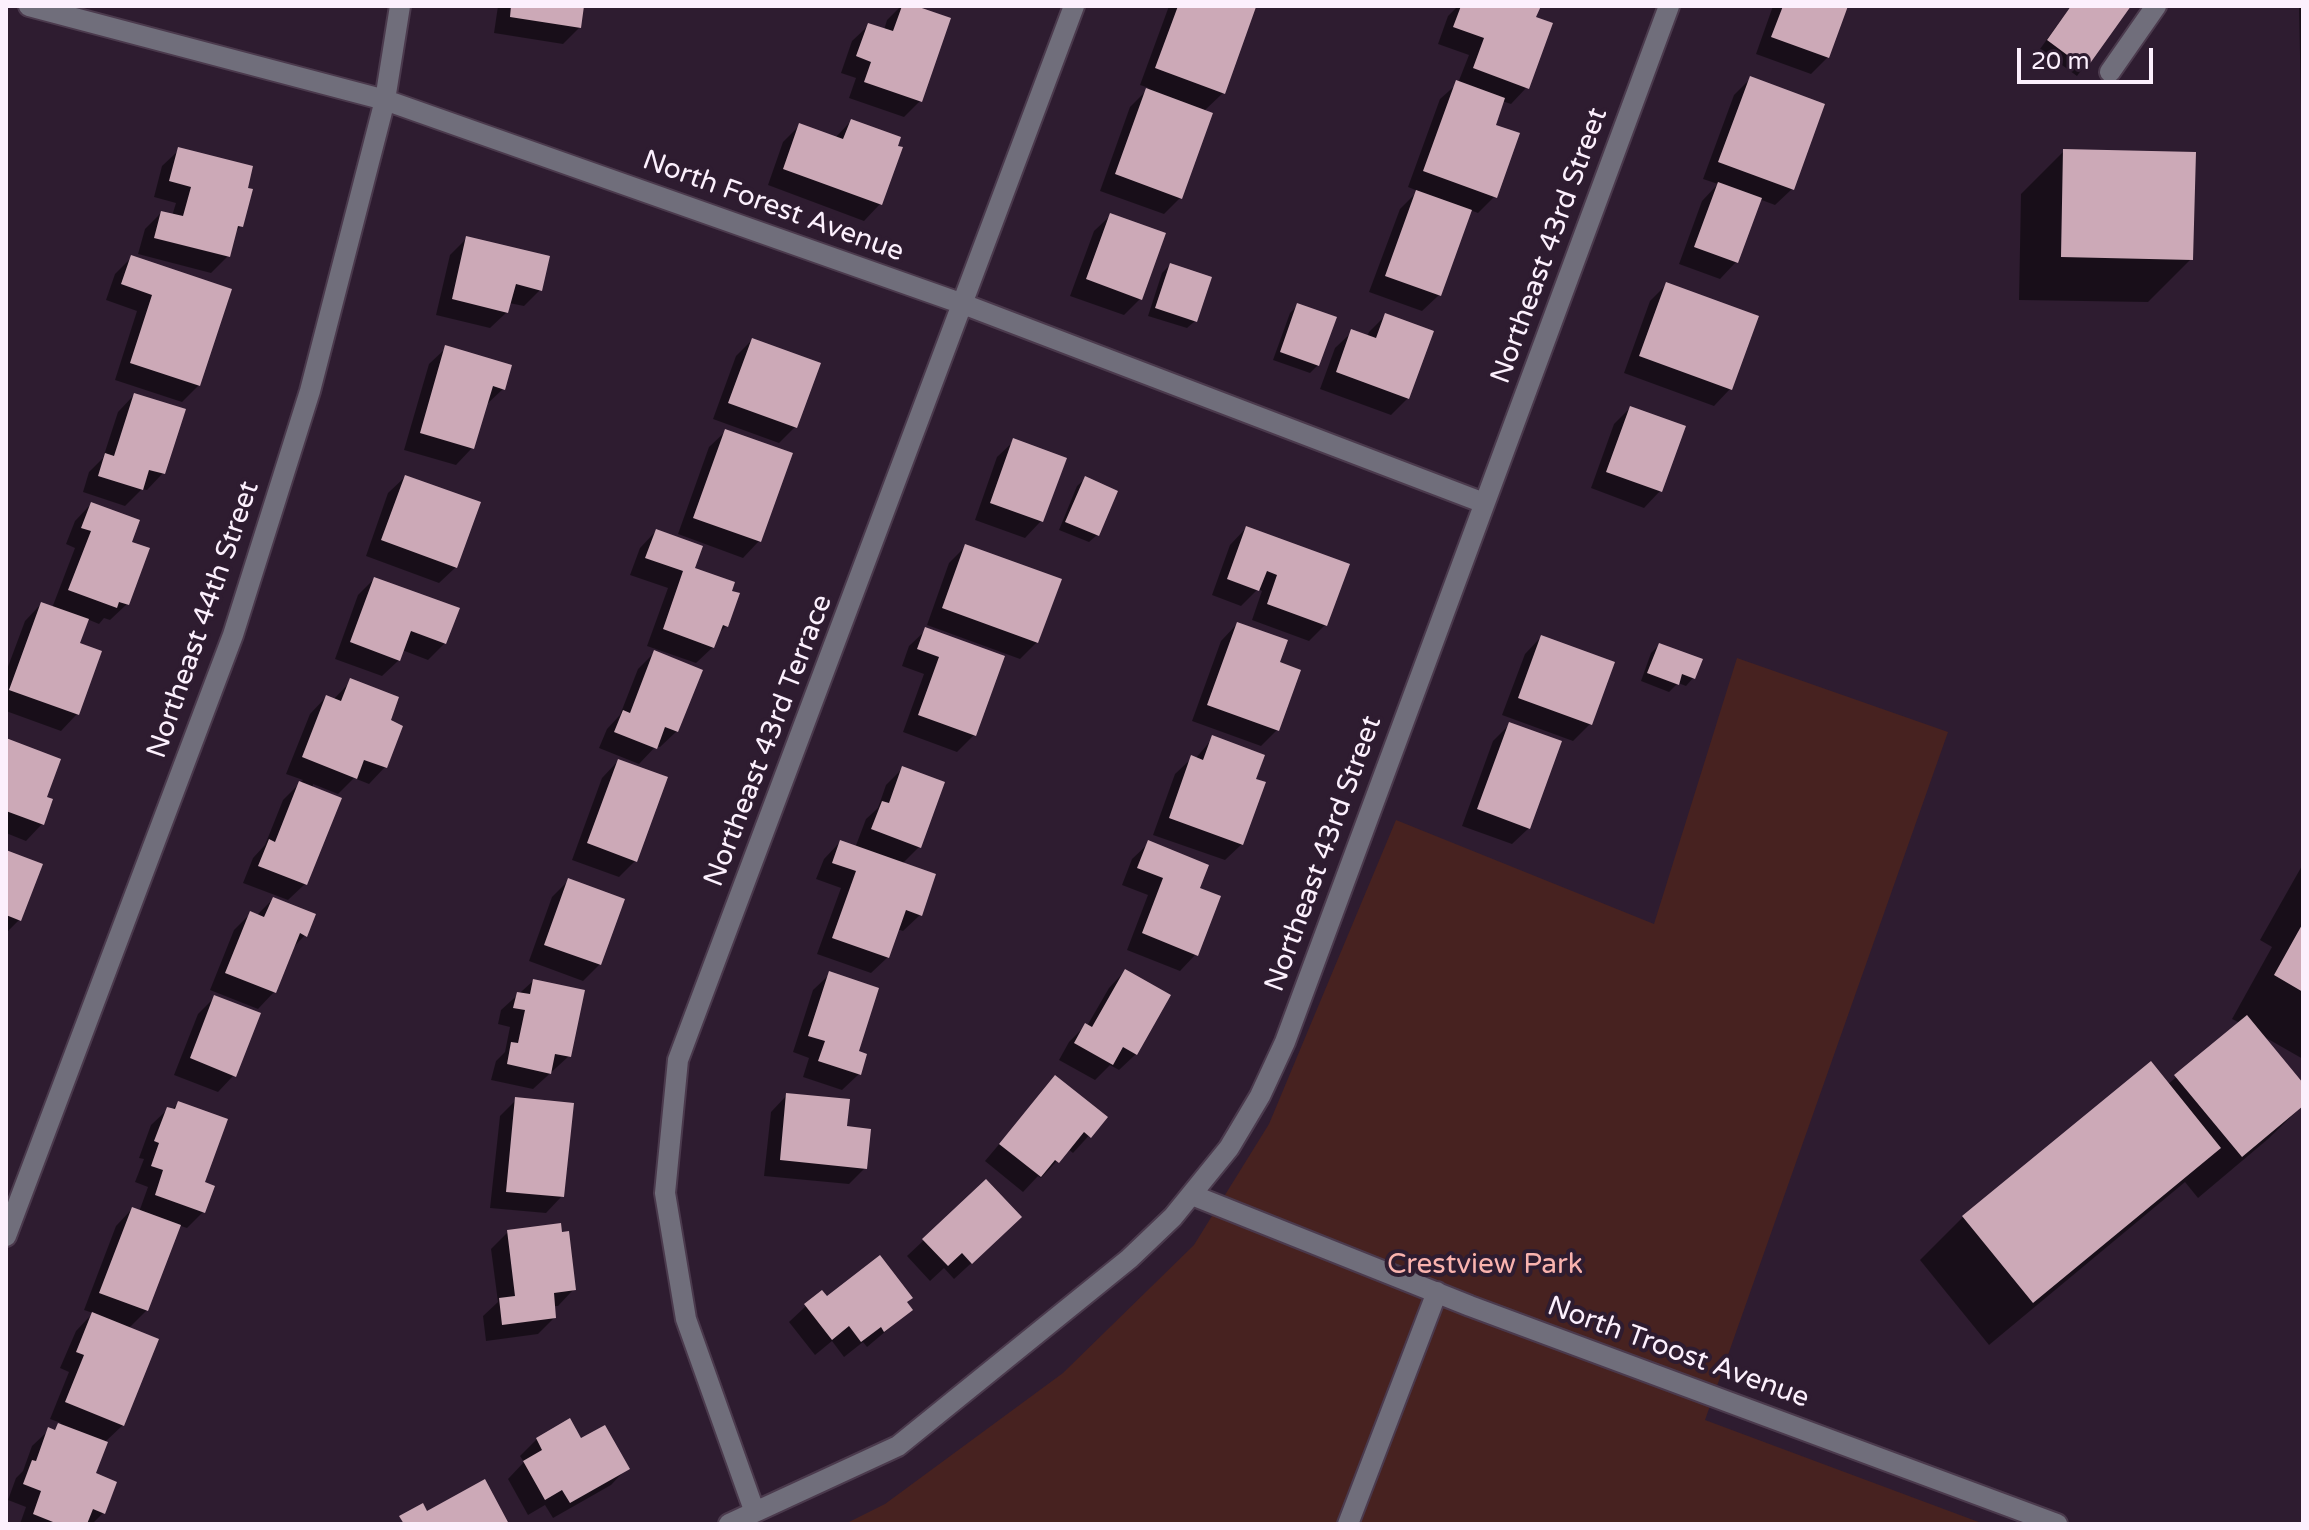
<!DOCTYPE html>
<style>
body{margin:0}
#map{position:relative;width:2309px;height:1530px;overflow:hidden;background:#2e1c30;font-family:"Varela Round",sans-serif}
canvas{display:block}
.frame{position:absolute;inset:0;border:8px solid #fcf0fd;pointer-events:none}
.scale{position:absolute;left:2017px;top:48px;width:136px;height:36px;box-sizing:border-box;border:4px solid #fcf0fd;border-top:0;padding-left:10px;font-size:24px;line-height:28px;white-space:nowrap;color:#fcf0fd;-webkit-text-stroke:6px #2e1c30;paint-order:stroke}
</style>
<div id="map">
<canvas width="2309" height="1530"></canvas>
<div class="frame"></div>
<div class="scale">20 m</div>
</div>
<script>
const g = document.querySelector('canvas').getContext('2d');
g.lineJoin = 'round';
function paint(path, color) {
  g.fillStyle = color;
  g.fill(path, 'evenodd');
}
function stroke(path, color, width, dash) {
  g.strokeStyle = color;
  g.lineWidth = width;
  g.lineCap = dash ? 'butt' : 'round';
  g.setLineDash(dash || []);
  g.stroke(path);
}
function label(font, color, halo, rows, align = 'center') {
  g.font = font + ' "Varela Round",sans-serif';
  g.lineWidth = 8;
  g.setLineDash([]);
  g.textBaseline = 'middle';
  g.strokeStyle = halo;
  g.fillStyle = color;
  for (const [text, x, y, turn = 0] of rows) {
    g.save();
    g.translate(x, y);
    g.rotate((+turn || 0) * Math.PI / 180);
    g.textAlign = isNaN(turn) ? turn : align;
    if (halo) g.strokeText(text, 0, 0);
    g.fillText(text, 0, 0);
    g.restore();
  }
}
paint(new Path2D(`
 M1737 658 1948 732 1705 1420 1984 1524H845L885 1504 1063 1373 1194 1245 1269 1124 1396 820 1654 924Z`), '#472220');
paint(new Path2D(`
 M498 6H582L580 27 563 44 494 33Z
 M901 6H910L920 101 904 117 849 98 856 78 841 73 852 41 869 25 884 30 887 20Z
 M1169 6H1247L1254 9 1223 93 1204 111 1180 198 1164 214 1100 191 1130 107 1149 88 1140 85Z
 M1458 6H1538L1534 19 1527 87 1511 104 1502 101 1493 126 1495 196 1478 213 1470 210 1439 295 1422 311 1369 292 1400 209 1418 191 1408 187 1440 99 1458 83 1469 55 1438 44 1448 16Z
 M1773 6H1846L1828 57 1811 74 1756 54Z
 M2071 6H2128L2077 76 2040 49Z
 M2299 6H2303V105H2301Z
 M1750 79 1792 189 1775 205 1759 199 1736 262 1720 279 1679 264 1702 201 1718 184 1703 179 1734 95Z
 M851 121 880 204 864 221 768 185 783 142 800 125 835 138Z
 M179 150 241 226 234 233 228 256 211 273 138 254 145 229 161 213 172 216 176 203 154 197 162 166Z
 M2064 151 2191 259 2148 302 2019 300 2021 194Z
 M1111 215 1140 299 1124 315 1070 296 1094 231Z
 M467 238 540 290 524 306 509 303 507 312 490 328 436 315 450 255Z
 M131 258 230 291 199 385 182 402 115 380 137 311 106 300 115 274Z
 M1170 265 1195 321 1187 328 1148 316 1162 273Z
 M1666 285 1730 389 1714 406 1624 373 1650 301Z
 M1298 305 1318 365 1310 373 1273 360 1290 313Z
 M1386 315 1408 398 1391 415 1320 389 1335 348 1352 332 1367 337 1369 332Z
 M752 340 795 427 779 443 713 419 736 356Z
 M446 348 503 389 486 405 472 448 456 465 404 450 429 364Z
 M134 395 163 473 147 490 142 489 125 506 83 492 89 472 103 458 118 412Z
 M1630 408 1660 491 1644 508 1591 488 1614 424Z
 M726 431 759 541 743 558 678 534 709 447Z
 M1014 441 1041 521 1025 538 975 520 997 457Z
 M405 477 456 567 439 583 366 556 388 493Z
 M1085 479 1097 535 1089 542 1059 530 1077 486Z
 M91 504 130 543 127 604 110 620 104 618 99 624 87 619 78 644 77 714 61 731 6 711V672L25 621 41 604 52 608 75 548 66 544 75 521Z
 M1246 528 1325 625 1309 641 1252 620 1262 591 1258 589 1241 606 1212 595 1230 545Z
 M656 531 693 570 726 626 717 635 713 647 696 663 647 646 668 588 630 575 640 548Z
 M966 546 1037 642 1020 659 927 625 949 563Z
 M374 579 445 643 428 660 402 650 399 660 382 676 335 659 358 595Z
 M1237 624 1277 664V730L1261 746 1192 721 1221 641Z
 M926 630 1002 657 974 735 957 752 903 732 924 674 902 666 909 646Z
 M1541 637 1590 724 1573 741 1502 715 1525 654Z
 M1659 645 1693 678 1686 686 1678 683 1669 692 1641 681 1651 653Z
 M654 653 677 731 660 747 656 746 639 764 599 748 607 729 620 715 638 669Z
 M351 681 388 722 401 727 385 767 369 784 354 778 338 794 313 784 305 884 288 900 243 883 253 858 265 845 283 800 303 780 286 774 310 714 326 697 333 700Z
 M1510 724 1529 828 1512 844 1462 826 1493 741Z
 M1213 738 1253 780 1242 844 1225 860 1153 835 1175 774 1192 758 1195 759Z
 M6 740 44 798 42 824 26 841 6 833Z
 M618 761 636 860 619 877 572 860 602 778Z
 M903 768 919 847 902 864 920 915 903 931 897 929 888 957 871 973 817 954 841 888 816 879 824 859 840 842 855 848 866 819 878 808 886 785Z
 M1149 843 1198 889 1196 954 1180 971 1127 950 1148 895 1122 885 1132 859Z
 M6 853 19 920 6 933Z
 M2303 864V1059L2261 1035 2303 1086V1105L2268 1139 2198 1198 2185 1182 1989 1345 1920 1260 1963 1217 2167 1085 2240 1023 2232 1019 2272 947 2260 940Z
 M568 881 600 964 583 981 529 961 552 897Z
 M273 899 305 935 292 949 274 992 258 1009 210 990 234 930 250 914 256 916Z
 M1125 971 1136 1054 1119 1070 1110 1065 1095 1080 1059 1060 1069 1042 1086 1025 1087 1026 1109 988Z
 M830 974 856 1052 859 1074 842 1090 803 1077 809 1058 793 1052 813 990Z
 M533 981 569 1056 533 1089 491 1080 496 1061 505 1052 510 1027 498 1024 501 1010Z
 M215 997 234 1075 218 1092 174 1075 198 1014Z
 M1055 1078 1105 1118 1073 1153 1068 1149 1041 1178 1038 1176 1023 1192 985 1161Z
 M787 1095 845 1128 865 1168 849 1184 764 1176 771 1112Z
 M516 1100 562 1196 546 1213 490 1208 500 1116Z
 M179 1103 202 1183 203 1212 187 1228 178 1225 147 1310 128 1329 123 1425 105 1442 93 1475 103 1513 92 1524H20L26 1507 8 1500 16 1478 23 1471 32 1446 49 1430 53 1431 61 1423 50 1419 69 1372 60 1368 76 1331 93 1313 84 1310 116 1226 132 1209 139 1212 148 1187 135 1182 144 1159 139 1158 151 1125 168 1109 171 1110Z
 M508 1232 574 1289 558 1306H553L554 1318 538 1334 486 1341 483 1316 498 1302 491 1249Z
 M1003 1234 954 1279 944 1268 930 1281 907 1256 924 1240Z
 M827 1299 905 1303 911 1310 867 1347 863 1342 844 1357 832 1341 815 1355 789 1322 806 1306Z
 M537 1439 580 1441 627 1468 611 1485 553 1518 545 1505 528 1515 508 1479 524 1462 520 1456Z`), '#0007');
paint(new Path2D(`
 M511 6H584L581 28 510 17Z
 M902 6H916L951 18 922 102 864 82 871 62 856 56 868 23 893 31Z
 M1178 6 1256 7 1225 94 1155 68Z
 M1461 6H1541L1536 17 1553 23 1529 89 1473 68 1484 38 1453 27Z
 M1783 6H1848L1829 58 1771 37Z
 M2071 6H2131L2086 69 2047 40Z
 M1750 76 1825 104 1794 190 1718 162Z
 M1456 80 1505 98 1496 125 1520 133 1497 198 1423 171Z
 M1146 88 1213 113 1182 199 1115 174Z
 M851 119 901 137 898 146 903 147 882 205 783 169 799 123 843 139Z
 M178 147 253 166 248 188 253 189 243 227 238 226 230 257 154 238 161 211 183 216 191 187 169 181Z
 M2063 149 2196 152 2193 260 2061 257Z
 M1718 182 1762 198 1738 263 1694 247Z
 M1416 190 1472 210 1441 296 1385 276Z
 M1110 213 1166 233 1142 300 1086 279Z
 M466 236 550 256 542 291 516 284 508 313 452 299Z
 M131 255 232 289 200 386 130 363 152 295 121 284Z
 M1170 263 1212 277 1197 322 1155 308Z
 M1666 282 1759 316 1732 390 1639 356Z
 M1297 303 1337 317 1319 366 1280 352Z
 M1385 313 1434 331 1409 399 1336 372 1351 329 1376 338Z
 M752 338 821 363 797 428 728 403Z
 M445 345 512 365 505 390 493 386 474 449 420 433Z
 M134 393 186 409 165 474 149 470 143 490 98 476 105 453 114 456Z
 M1630 406 1686 426 1662 492 1606 472Z
 M725 429 793 453 761 542 693 518Z
 M1013 438 1067 458 1043 522 990 503Z
 M405 475 481 502 457 568 381 540Z
 M1085 476 1118 491 1099 536 1065 522Z
 M91 502 140 520 132 542 150 548 129 605 119 602 117 608 68 590 91 531 81 528Z
 M1246 526 1350 564 1327 626 1267 604 1277 575 1267 571 1259 591 1227 579Z
 M656 529 703 546 695 568 735 582 732 591 740 593 728 627 723 625 714 648 663 629 683 571 645 558Z
 M965 544 1062 579 1038 643 942 608Z
 M374 577 460 608 446 644 411 631 400 661 350 642Z
 M41 602 89 619 80 643 102 651 79 715 9 690Z
 M1237 622 1288 640 1280 662 1301 670 1279 731 1207 705Z
 M925 627 1005 656 976 736 918 715 939 657 917 649Z
 M1541 635 1615 662 1592 725 1518 698Z
 M1659 643 1703 659 1695 679 1682 674 1679 685 1647 673Z
 M654 650 703 670 678 732 665 727 657 749 614 732 623 710 630 713Z
 M350 678 399 697 391 720 403 726 387 768 364 760 357 779 302 757 326 695 341 701Z
 M1509 722 1562 741 1530 829 1477 809Z
 M1212 735 1265 755 1256 779 1266 782 1243 845 1169 818 1191 755 1203 760Z
 M6 738 61 759 47 797 53 799 44 825 6 811Z
 M618 759 668 777 637 862 587 843Z
 M902 766 945 782 921 848 871 829 882 801 889 803Z
 M299 781 342 798 307 885 258 866 269 839 275 842Z
 M840 840 936 874 922 916 906 910 889 958 832 938 856 871 832 863Z
 M1148 840 1209 865 1200 888 1221 896 1198 956 1142 933 1163 878 1137 868Z
 M6 850 43 864 21 921 6 915Z
 M568 878 625 899 601 965 544 945Z
 M273 897 316 914 307 937 300 933 276 993 225 973 250 911 264 917Z
 M2303 923V992L2274 975Z
 M1125 969 1171 995 1137 1055 1123 1047 1113 1065 1074 1043 1085 1023 1092 1027Z
 M829 971 879 988 859 1051 867 1054 861 1075 818 1061 825 1041 808 1036Z
 M533 979 585 990 571 1057 555 1054 551 1074 507 1064 511 1042 518 1043 525 1010 513 1008 517 992 530 994Z
 M214 995 261 1013 236 1077 190 1058Z
 M2247 1015 2303 1083V1106L2242 1157 2174 1075Z
 M2151 1061 2221 1148 2033 1303 1962 1216Z
 M1055 1075 1108 1117 1091 1138 1084 1132 1059 1163 1055 1160 1041 1177 999 1144Z
 M786 1093 850 1099 847 1126 871 1129 867 1169 780 1160Z
 M515 1097 574 1103 564 1197 506 1192Z
 M178 1101 228 1119 205 1182 215 1186 205 1213 155 1195 163 1170 151 1166 159 1143 154 1141 167 1107 175 1109Z
 M986 1179 1022 1217 972 1264 962 1253 948 1266 922 1239Z
 M132 1207 181 1225 148 1311 99 1293Z
 M561 1223 562 1232 569 1231 576 1290 554 1293 556 1318 502 1325 499 1298 515 1296 507 1230Z
 M880 1255 913 1298 907 1302 913 1310 884 1332 881 1327 861 1342 849 1326 832 1340 804 1304 822 1290 827 1296Z
 M92 1312 159 1339 124 1426 65 1402 84 1355 76 1352Z
 M570 1418 581 1438 605 1425 630 1469 570 1503 562 1490 545 1500 523 1461 542 1450 536 1438Z
 M58 1423 108 1442 96 1473 117 1482 105 1514 93 1509 87 1524H58L33 1514 41 1491 23 1484 32 1460 36 1461 48 1427 55 1430Z
 M485 1479 509 1524H404L399 1516 423 1503 427 1511Z`), '#cca9b7');
const minor = new Path2D(`
 M29 6 385 100 963 304 1484 503
 M2110 72 2156 6
 M1192 1195 1470 1306 2057 1524
 M6 1236 233 635 310 391 385 100 400 6
 M754 1510 686 1319 665 1193 678 1060 1074 6
 M729 1524 898 1446 1129 1259 1173 1217 1229 1148 1260 1096 1285 1042 1669 6
 M1348 1524 1437 1292`);
stroke(minor, '#4b3a4d', 24);
stroke(minor, '#706e7b', 20);
label('28px', '#fcf0fd', '#2e1c30', [
 ["North Forest Avenue",773,207,20],
 ["Northeast 43rd Street",1550,246,-70],
 ["Northeast 44th Street",204,620,-71],
 ["Northeast 43rd Terrace",769,741,-69],
 ["Northeast 43rd Street",1324,854,-70],
 ["North Troost Avenue",1678,1353,20]
]);
label('28px', '#f9b3ae', '#2e1c30', [
 ["Crestview Park",1485,1266]
]);
</script>
